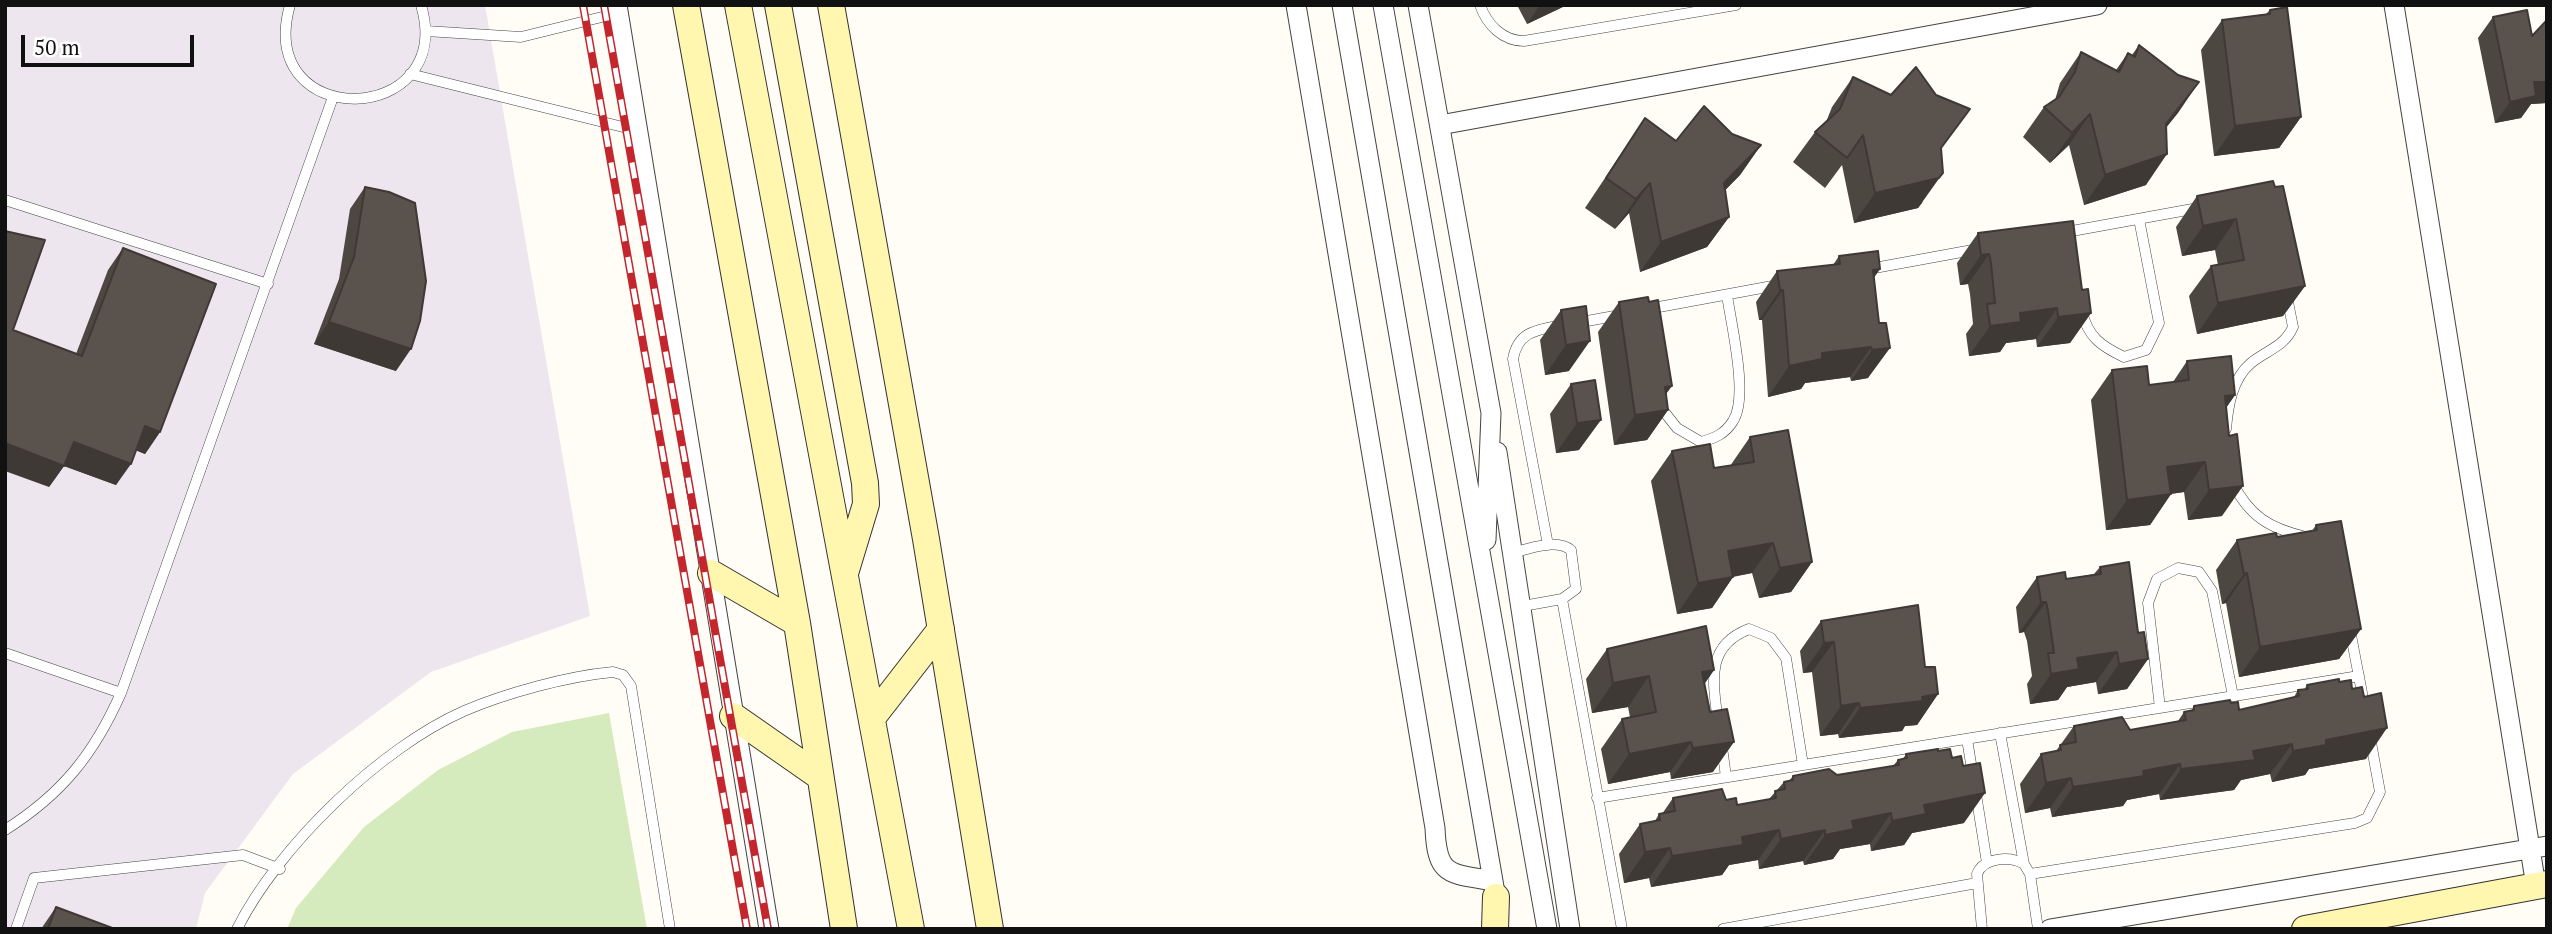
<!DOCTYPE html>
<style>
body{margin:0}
#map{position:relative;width:2552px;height:934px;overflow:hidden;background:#fffdf5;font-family:"PT Serif",serif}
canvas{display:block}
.frame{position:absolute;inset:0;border:7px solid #111;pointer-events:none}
.scale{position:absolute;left:21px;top:35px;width:173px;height:32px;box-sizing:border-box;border:4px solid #111;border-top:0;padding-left:9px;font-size:21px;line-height:24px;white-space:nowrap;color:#111;-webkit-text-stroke:5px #fff;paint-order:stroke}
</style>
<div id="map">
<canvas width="2552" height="934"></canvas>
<div class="frame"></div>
<div class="scale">50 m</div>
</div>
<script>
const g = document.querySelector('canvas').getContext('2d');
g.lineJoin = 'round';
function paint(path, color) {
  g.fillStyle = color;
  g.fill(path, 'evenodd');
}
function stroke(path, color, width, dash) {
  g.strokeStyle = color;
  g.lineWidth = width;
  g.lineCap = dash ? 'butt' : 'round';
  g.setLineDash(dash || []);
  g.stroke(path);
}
paint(new Path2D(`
 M5 5H485L590 616 431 672 293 774 205 893 196 929H5Z`), '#eee6ef');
paint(new Path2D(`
 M609 713 647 929H287L296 908 364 827 438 770 512 732Z`), '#d5ebbd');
const lane = new Path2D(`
 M290 5C254 133 457 127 421 5
 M1480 5C1487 25 1503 41 1524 41L1736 5
 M426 31 521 37 618 13
 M410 74 639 131
 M5 200 268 284
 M2061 233 2198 208
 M1869 269 1978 249
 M1648 309 1778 285
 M2082 312C2088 337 2101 346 2124 357L2146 350 2159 323 2139 219
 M1576 323 1620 315
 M1658 404 1677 428 1701 442C1715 438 1725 434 1733 421 1749 397 1731 324 1727 295
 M2226 429C2228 406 2232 379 2251 363 2267 350 2284 347 2293 327L2287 297
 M2232 482C2250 517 2269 528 2306 537
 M1548 545 1513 359C1518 331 1537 330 1561 325
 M1514 552C1531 549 1556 538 1571 550L1576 589 1562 599
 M1523 606 1562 599 1622 929
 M2350 630 2363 698
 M5 653 121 693
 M2160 708 2148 603 2157 579 2178 568 2199 572 2212 591 2233 696
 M1718 722C1713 682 1705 646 1749 629L1771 638 1786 658 1803 765
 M2000 733 2024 864
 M1967 739 1973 776
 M1722 747 1726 777
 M1976 794 1987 863
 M1597 798 2359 676
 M5 830C62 794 94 754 121 693L333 97
 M2030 874 2355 823 2367 818 2380 792 2370 737
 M16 929 34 878 243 855 280 869
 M237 929C278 847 380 748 464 711 506 693 568 676 613 672L623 675 631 686 670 929
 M1723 929 1977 883
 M1982 929 1977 874C1984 857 2010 856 2024 864L2030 874 2038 929`);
const street = new Path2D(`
 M617 5 769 929
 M1296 5 1435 828C1437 877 1449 873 1493 881
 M1342 5 1498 910
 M1383 5 1547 929
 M1418 5 1491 413 1486 540
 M2394 5 2536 886
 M1440 125 2097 5
 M1497 452 1570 929
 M2050 929 2547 846`);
const secondary = new Path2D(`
 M686 5 797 623 844 929
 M738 5 911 929
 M778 5 865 483 866 504 846 570
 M831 5 926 539 990 929
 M711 573 797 623
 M733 716 819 776
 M872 718 941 629
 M1495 929 1496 897
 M2305 929 2547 884`);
stroke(lane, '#444', 11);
stroke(street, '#444', 21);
stroke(secondary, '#333', 28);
stroke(lane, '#fff', 10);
stroke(street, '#fff', 19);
stroke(secondary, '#fff6b0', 26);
const rail = new Path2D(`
 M583 5 747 929
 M604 5 768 929`);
stroke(rail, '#c4262e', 8);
stroke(rail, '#fff', 5, [16]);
paint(new Path2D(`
 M1517 5H1567L1527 24Z
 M2270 10 2301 117 2279 148 2214 156 2201 50 2222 20 2266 14Z
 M2493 17 2532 36 2547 20V103L2531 104 2521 118 2495 123 2478 38Z
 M2139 45 2178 75 2199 82 2166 127 2146 185 2084 205 2069 145 2050 163 2023 137 2044 107 2055 100 2060 83 2081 52 2116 70 2128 53 2132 55Z
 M1853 77 1891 95 1941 149 1922 203 1918 208 1854 223 1842 165 1825 188 1793 162 1815 132 1826 122 1832 107Z
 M1645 118 1676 141 1732 134 1761 145 1740 175 1725 190 1729 217 1707 247 1640 272 1629 213 1615 229 1585 208Z
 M2273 181 2305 286 2283 316 2197 334 2189 296 2211 266 2218 265 2215 250 2182 256 2176 227 2197 196Z
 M365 187 396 371 314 344 339 279 350 209Z
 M1978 233 2082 290 2091 313 2070 343 2037 347 2036 339 2006 343 2000 352 1969 356 1966 334 1973 324 1970 294 1968 284 1960 285 1957 263Z
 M123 248 160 432 145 454 136 450 116 485 64 466 49 487 13 330 76 354 108 270Z
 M1839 256 1880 269 1874 277 1879 323 1868 378 1851 381 1850 377 1805 383 1801 389 1768 397 1762 320H1759L1756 302 1777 271 1833 265Z
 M1619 302 1666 394 1668 410 1647 440 1614 445 1598 332Z
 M1561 310 1569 371 1545 375 1540 340Z
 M2187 361 2235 395 2226 408 2222 516 2188 520 2184 492 2171 494 2150 525 2106 530 2091 400 2112 370 2149 385 2173 382Z
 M1595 380 1579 450 1556 453 1550 414 1571 384Z
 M1750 437 1812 562 1791 592 1759 598 1752 573 1733 577 1712 608 1677 614 1651 481 1672 451 1714 468 1730 466Z
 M2316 525 2361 629 2339 659 2239 677 2226 603 2222 604 2216 570 2237 540 2277 537 2312 531Z
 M2100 567 2138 633 2148 659 2127 689 2098 694 2096 682 2067 687 2058 700 2030 704 2027 684 2032 676 2027 641 2024 632 2019 633 2016 607 2037 577 2066 579 2094 574Z
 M1821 621 1925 667 1938 694 1917 725 1905 726 1902 731 1839 738 1838 734 1820 736 1812 672 1803 673 1800 651Z
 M1607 649 1714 670 1705 683 1713 772 1671 779 1670 772 1608 784 1601 749 1622 719 1630 717 1628 707 1592 713 1586 679Z
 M2307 685 2366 759 2309 769 2305 775 2272 782 2270 774 2241 780 2234 790 2160 800 2159 794 2127 800 2123 806 2052 817 2050 808 2025 813 2020 784 2041 754 2056 751 2074 726 2130 730 2178 721 2184 712 2191 711 2194 706 2231 703 2239 710 2294 697 2298 690H2304Z
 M1938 751 1964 823 1912 833 1904 845 1871 851 1870 844 1840 849 1833 859 1804 865 1803 861 1759 869 1758 860 1729 865 1722 875 1651 887 1649 878 1624 883 1619 854 1640 824 1655 821 1659 814H1662L1673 798 1726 800 1737 805 1769 799 1784 782 1789 781 1793 776 1837 775 1893 766 1898 760 1903 759 1906 754Z
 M56 907 115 929H41Z`), '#4d4742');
paint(new Path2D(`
 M1540 5H1567L1527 24Z
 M2199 82 2178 113 2145 154 2166 124Z
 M2534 82H2547V103L2531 104 2521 118 2495 123 2510 102Z
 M2090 114 2069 145 2050 163 2072 133Z
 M2301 117 2279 148 2214 156 2235 126Z
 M1761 145 1740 175 1703 213 1724 183Z
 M2167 154 2146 185 2084 205 2105 175Z
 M1943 173 1918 208 1854 223 1875 193Z
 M1650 183 1629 213 1615 229 1636 199Z
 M1729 217 1707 247 1640 272 1661 242Z
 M2236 219 2215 250 2182 256 2203 226Z
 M1989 254 1968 284 1960 285 1981 255Z
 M1880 269 1859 299 1873 270Z
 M2305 286 2283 316 2197 334 2218 303Z
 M1780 290H1783L1762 320H1759Z
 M2057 308 2036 339 2006 343 2000 352 1969 356 1990 326 2020 313Z
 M2091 313 2070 343 2037 347 2058 317Z
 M329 322 411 349 396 371 314 344Z
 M1590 341 1569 371 1545 375 1566 345Z
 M1871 347 1850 377 1805 383 1801 389 1768 397 1789 366 1822 353Z
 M1890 348 1868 378 1851 381 1872 350Z
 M1672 386 1653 412 1668 410 1647 440 1614 445 1635 415 1665 387Z
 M2235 395 2214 425 2225 396Z
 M1601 420 1579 450 1556 453 1577 423Z
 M145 426 160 432 145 454 130 448Z
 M74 442 131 464 116 485 64 466 49 487 5 471V443Z
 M2205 462 2184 492 2146 497 2167 467Z
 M2243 486 2222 516 2188 520 2209 490Z
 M2171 494 2150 525 2106 530 2127 500Z
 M1773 543 1752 573 1707 581 1728 551Z
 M1812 562 1791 592 1759 598 1780 568Z
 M2247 573 2226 603 2222 604 2244 574Z
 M1733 577 1712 608 1677 614 1698 583Z
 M2041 602H2046L2024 632 2019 633Z
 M2361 629 2339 659 2239 677 2260 647Z
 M1834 642 1812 672 1803 673 1824 643Z
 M2117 652 2096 682 2067 687 2058 700 2030 704 2051 674 2077 658Z
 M2148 659 2127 689 2098 694 2119 664Z
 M1714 670 1693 700 1702 672Z
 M1649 676 1628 707 1592 713 1613 683Z
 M1938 694 1917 725 1905 726 1902 731 1839 738 1860 708Z
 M1859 703 1838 734 1820 736 1841 706Z
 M2387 728 2366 759 2309 769 2305 775 2272 782 2293 751 2326 740Z
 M1691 742 1670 772 1608 784 1629 754Z
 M1734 742 1713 772 1671 779 1693 748Z
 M2292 744 2270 774 2241 780 2234 790 2160 800 2181 769 2253 751Z
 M2180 764 2159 794 2127 800 2123 806 2052 817 2073 787 2143 771Z
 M2071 778 2050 808 2025 813 2046 783Z
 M1985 793 1964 823 1912 833 1904 845 1871 851 1892 821 1924 805Z
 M1891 813 1870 844 1840 849 1833 859 1804 865 1825 835 1852 821Z
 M1779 830 1758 860 1729 865 1722 875 1651 887 1672 856 1742 837Z
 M1825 830 1803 861 1759 869 1781 839Z
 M1670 848 1649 878 1624 883 1645 852Z`), '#3f3936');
const building = new Path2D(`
 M2287 7 2301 117 2235 126 2222 20 2270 14V10Z
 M2527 10 2532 36 2547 20V82H2534L2536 96 2510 102 2493 17Z
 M2139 45 2178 75 2199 82 2166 124 2167 154 2105 175 2090 114 2072 133 2044 107 2059 97 2075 72 2081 52 2119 72 2128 53 2135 57Z
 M1916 67 1936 95 1970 109 1941 148 1943 173 1939 178 1875 193 1863 135 1847 158 1815 132 1840 109 1853 77 1891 95Z
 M1704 106 1732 134 1761 145 1724 183 1729 217 1661 242 1650 183 1636 199 1606 178 1645 118 1676 141Z
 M2273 181 2275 187 2283 186 2305 286 2218 303 2211 266 2244 260 2236 219 2203 226 2197 196Z
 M365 187 389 192 415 203 426 281 420 321 411 349 329 322 354 257Z
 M2073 221 2082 290 2088 289 2091 313 2058 317 2057 308 2020 313 2021 322 1990 326 1987 304 1995 303 1991 263 1989 254 1981 255 1978 233Z
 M5 231 45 240 13 330 82 356 123 248 216 284 160 432 145 426 131 464 74 442 64 466 5 443Z
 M1878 251 1880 269 1873 270 1879 323H1886L1890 348 1872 350 1871 347 1822 353V359L1789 366 1783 290H1780L1777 271 1840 264 1839 256Z
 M1648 297 1649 302 1658 300 1672 386 1665 387 1668 410 1635 415 1619 302Z
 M1586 306 1590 341 1566 345 1561 310Z
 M2231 356 2235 395 2225 396 2229 436 2237 434 2243 486 2209 490 2205 462 2167 467 2171 494 2127 500 2112 370 2147 366 2149 385 2189 380 2187 361Z
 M1595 380 1601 420 1577 423 1571 384Z
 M1788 430 1812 562 1780 568 1773 543 1728 551 1733 577 1698 583 1672 451 1710 444 1714 468 1754 462 1750 437Z
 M2341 521 2361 629 2260 647 2247 573 2244 574 2237 540 2276 533 2277 537 2317 530 2316 525Z
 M2129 562 2138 633 2144 632 2148 659 2119 664 2117 652 2077 658 2079 669 2051 674 2048 653H2054L2048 611 2046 602H2041L2037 577 2065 572 2066 579 2101 574 2100 567Z
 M1918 605 1925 667H1935L1938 694 1922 697 1923 701 1860 708 1859 703 1841 706 1834 642 1824 643 1821 621Z
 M1706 626 1714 670 1702 672 1710 712 1727 709 1734 742 1693 748 1691 742 1629 754 1622 719 1656 712 1649 676 1613 683 1607 649Z
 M2339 679V682L2351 680 2352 689 2362 687 2364 697 2381 693 2387 728 2326 740V745L2293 751 2292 744 2253 751 2255 760 2181 769 2180 764 2143 771 2144 776 2073 787 2071 778 2046 783 2041 754 2061 750 2060 745 2076 742 2074 726 2122 717 2130 730 2186 720 2184 712 2194 710V706L2230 700 2231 703 2238 702 2239 710 2299 696 2298 690 2308 689 2307 685Z
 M1938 749V751L1950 749 1952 758 1961 756 1963 766 1980 763 1985 793 1924 805 1926 814 1892 821 1891 813 1852 821 1854 829 1825 835V830L1781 839 1779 830 1742 837 1743 845 1672 856 1670 848 1645 852 1640 824 1660 820 1659 814 1675 811 1673 798 1722 789 1726 800 1736 798 1737 805 1776 798 1775 791 1785 789 1784 782 1793 780V776L1829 769 1837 775 1899 765 1898 760 1907 758 1906 754Z
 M56 907 115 929H48Z`);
paint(building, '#5a524d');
stroke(building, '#3f3936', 2);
</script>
